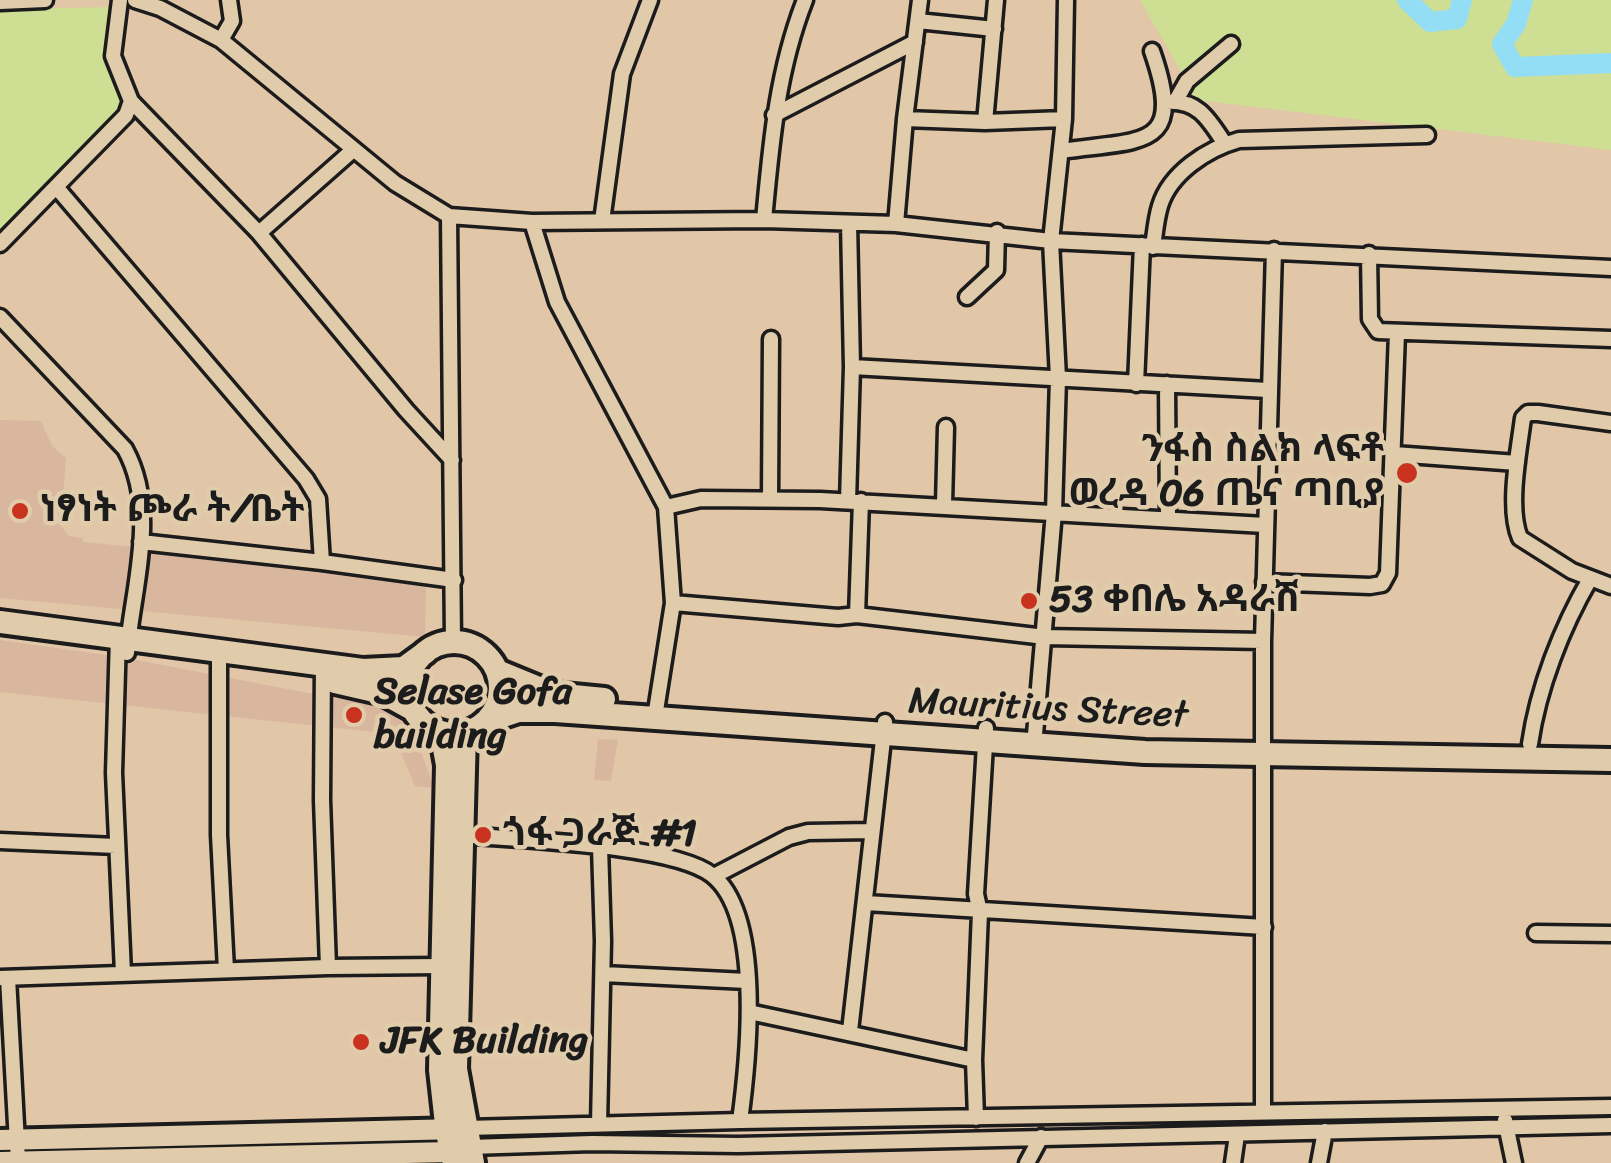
<!DOCTYPE html>
<meta charset="utf-8">
<style>
body{margin:0}
canvas{display:block;background:#e2c6a8}
</style>
<canvas width="1611" height="1163"></canvas>
<script>
const g = document.querySelector('canvas').getContext('2d');
g.lineJoin = 'round';
function paint(path, color) {
  g.fillStyle = color;
  g.fill(path, 'evenodd');
}
function stroke(path, color, width, dash) {
  g.strokeStyle = color;
  g.lineWidth = width;
  g.lineCap = dash ? 'butt' : 'round';
  g.setLineDash(dash || []);
  g.stroke(path);
}
function label(font, color, halo, rows, align = 'center') {
  g.font = font + ' Sriracha,"Noto Sans Ethiopic",sans-serif';
  g.lineWidth = 9;
  g.setLineDash([]);
  g.textBaseline = 'middle';
  g.strokeStyle = halo;
  g.fillStyle = color;
  for (const [text, x, y, turn = 0] of rows) {
    g.save();
    g.translate(x, y);
    g.rotate((+turn || 0) * Math.PI / 180);
    g.textAlign = isNaN(turn) ? turn : align;
    if (halo) g.strokeText(text, 0, 0);
    g.fillText(text, 0, 0);
    g.restore();
  }
}
paint(new Path2D(`
 M0 420 41 421 52 446 66 458 61 525 69 536 83 538V542L426 575 425 637 0 598Z
 M0 640 121 657 407 712 434 788 415 786 393 734 0 692Z
 M598 739 618 740 611 781 594 780Z`), '#d9b79e');
paint(new Path2D(`
 M1140 0H1611V150L1197 100Z
 M113 7 105 50 121 109 0 234V9Z`), '#cede92');
stroke(new Path2D(`
 M1407 0 1430 22 1457 19 1462 0
 M1523 0 1516 24 1502 44 1515 67 1611 63`), '#94def5', 20);
const street = new Path2D(`
 M135 0 160 8 221 40 395 183 449 216 532 222 764 220 896 224 1051 241 1611 268
 M0 2 45 0
 M918 21 994 29
 M221 40 232 21 229 0
 M131 101 259 233 406 410 452 460
 M1167 102C1199 100 1209 120 1225 144
 M1175 102 1187 81 1231 44
 M774 115 915 42
 M905 119 920 0
 M985 122 996 0
 M1061 151C1142 139 1187 151 1152 51
 M57 188 306 479 318 499 322 562
 M449 216 453 642
 M764 220C771 145 777 71 805 0
 M602 221 622 74 650 0
 M532 222 557 302 666 507 673 603 655 717
 M896 224 905 119 985 122 1064 119
 M259 233 353 150
 M0 244 126 115 131 101 113 56 120 0
 M1153 247C1155 233 1156 219 1160 206 1170 173 1207 149 1239 140L1427 135
 M1369 254 1370 319 1378 331 1611 339
 M967 297 996 270 997 232
 M0 317 125 449C159 511 133 586 127 653
 M852 367 1268 390
 M1136 384 1142 245
 M1167 384 1168 518
 M1611 423 1538 413H1528L1523 418C1519 450 1507 508 1520 538L1572 571 1611 586
 M1394 454 1517 463
 M770 498 771 339
 M848 501 852 367 849 223
 M944 504 946 427
 M666 507 701 499 820 500 1265 525
 M141 542 322 562 454 580
 M1264 582 1370 586 1382 584 1388 573 1397 333
 M673 603 838 617 857 615 1045 637 1263 641
 M857 615 861 501
 M118 637 114 773 123 973
 M219 651V835L226 970
 M323 665 322 800 328 967
 M1530 744C1538 688 1562 627 1590 579
 M1034 746 1054 512 1058 378 1051 241 1064 119 1066 0
 M463 835C518 840 672 844 712 875 764 916 748 1062 740 1121
 M0 841 116 846
 M714 876 789 837 808 832 872 831
 M866 903 1264 927
 M1536 933 1611 934
 M603 974 747 981
 M0 978 328 967 441 966
 M8 978 18 1161
 M749 1012 974 1060
 M850 1031 885 722
 M1263 1112V641L1274 250
 M976 1118 974 1060 980 912 976 894 986 728
 M1505 1120 1514 1163
 M599 1124 603 941 600 847
 M466 1128 740 1121 1611 1107
 M470 1147 592 1143 738 1145 1611 1125
 M1027 1163 1041 1137
 M1233 1163 1237 1135
 M1319 1163 1325 1131`);
const secondary = new Path2D(`
 M0 1140 459 1129
 M0 1162 451 1152 467 1148`);
const primary = new Path2D(`
 M0 622 363 670 404 668 426 652
 M408 688a46 46 0 1 1 92 0a46 46 0 1 1-92 0Z
 M497 671 553 694 604 699
 M335 682 383 693 414 710
 M485 722 518 711H555L1145 752 1611 760
 M441 732 447 765 440 1070 447 1133 454 1163
 M465 733 456 1069 473 1163`);
stroke(street, '#1c1c1c', 21);
stroke(secondary, '#1c1c1c', 28);
stroke(primary, '#1c1c1c', 30);
stroke(street, '#e0cbaa', 14);
stroke(secondary, '#e0cbaa', 20);
stroke(primary, '#e0cbaa', 22);
for (const [x, y, r, color] of [
 [1407,473,12,"#c8321e"],
 [20,511,10,"#c8321e"],
 [1029,601,10,"#c8321e"],
 [354,715,10,"#c8321e"],
 [483,835,10,"#c8321e"],
 [361,1042,10,"#c8321e"]
]) {
  const dot = new Path2D();
  dot.arc(x, y, r, 0, 2 * Math.PI);
  g.fillStyle = color;
  g.fill(dot);
  stroke(dot, '#e0cbaa', 4);
}
label('bold 38px', '#1c1c1c', '#e0cbaa', [
 ["ንፋስ ስልክ ላፍቶ",1384,451,"right"],
 ["ወረዳ 06 ጤና ጣቢያ",1384,495,"right"],
 ["ነፃነት ጮራ ት/ቤት",40,511],
 ["53 ቀበሌ አዳራሽ",1049,601],
 ["Selase Gofa",374,693],
 ["building",374,737],
 ["ጎፋ ጋራጅ #1",503,835],
 ["JFK Building",381,1042]
], 'left');
label('38px', '#1c1c1c', '#e0cbaa', [
 ["Mauritius Street",1048,710,3]
]);
</script>
